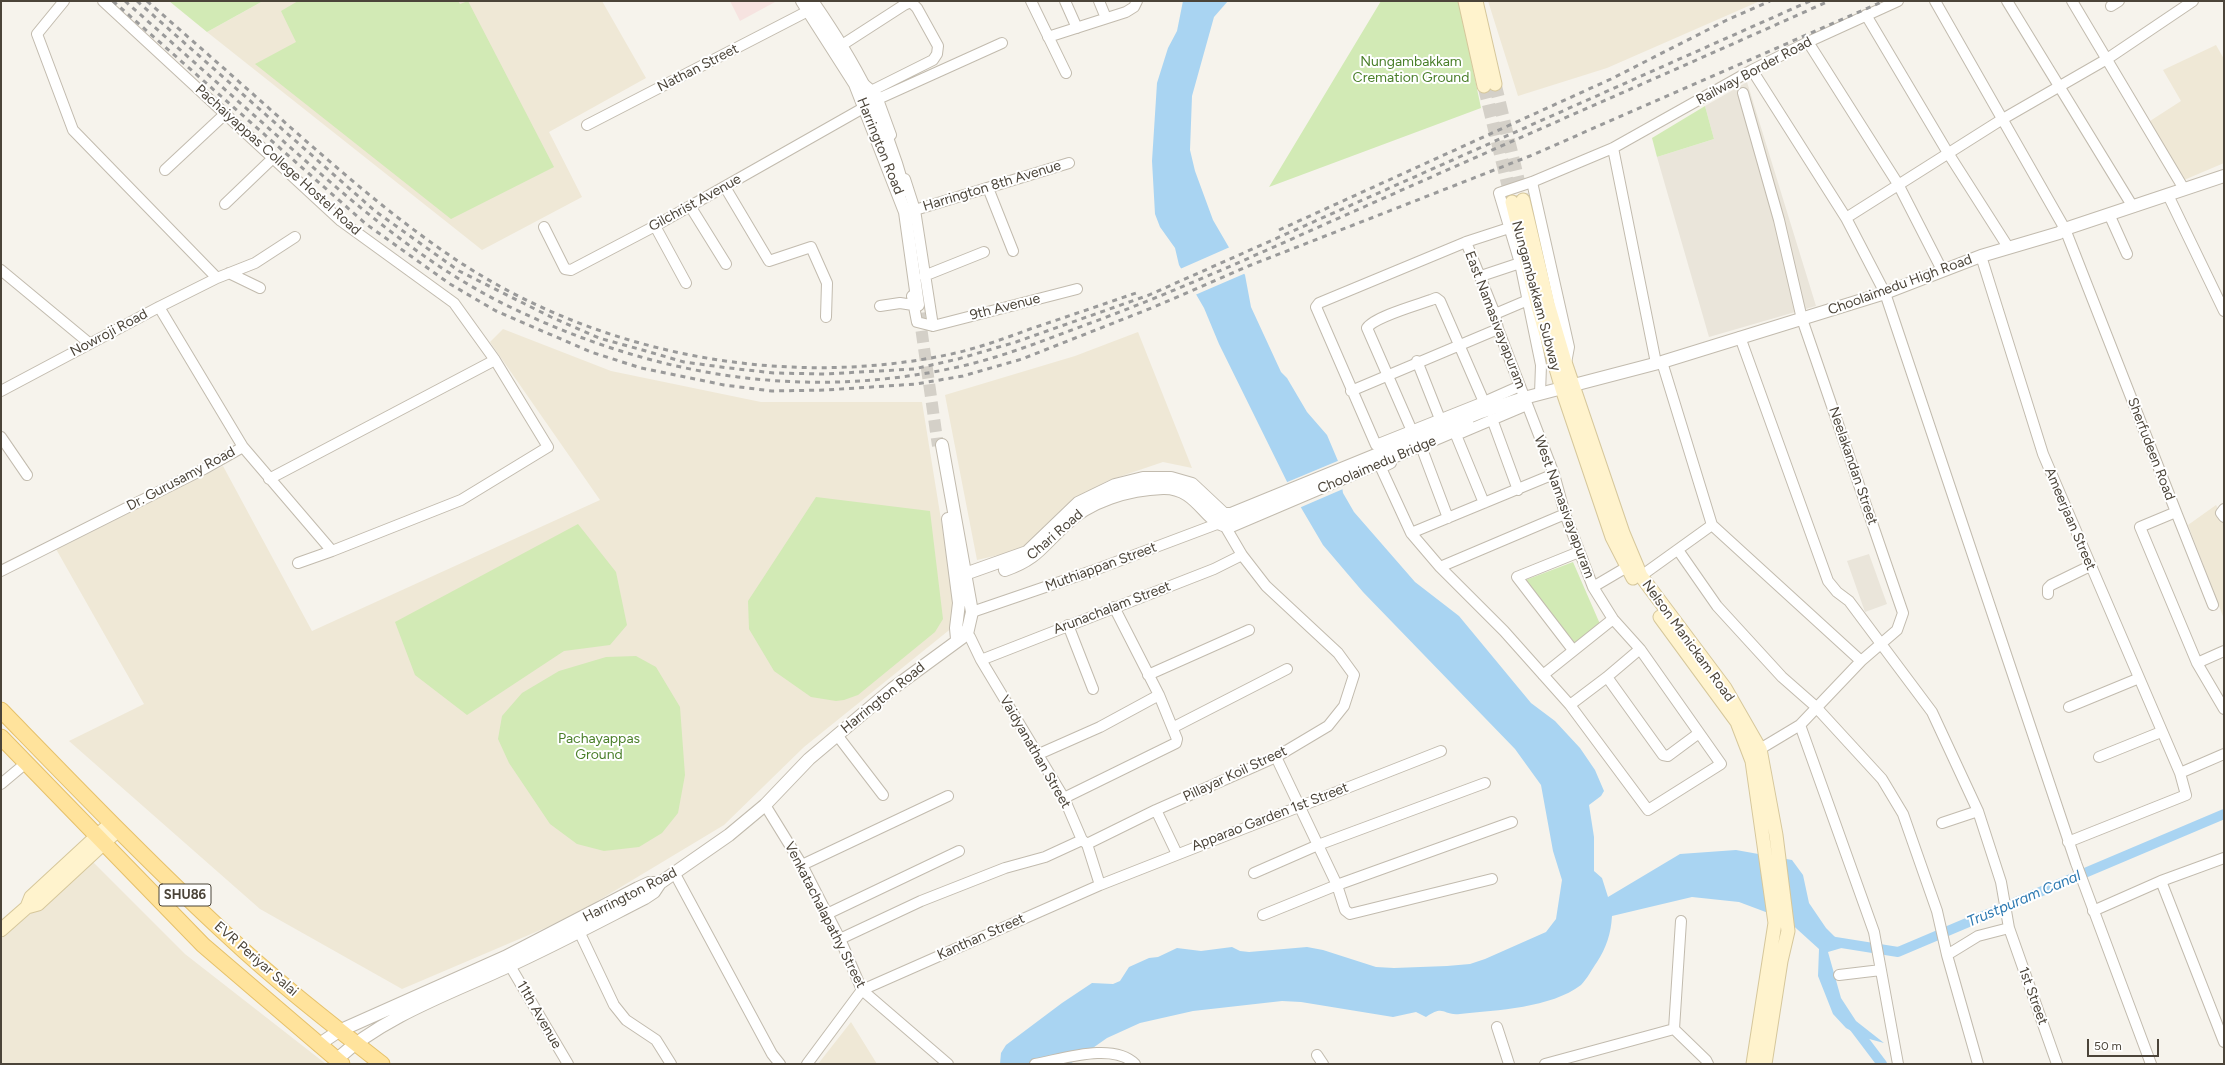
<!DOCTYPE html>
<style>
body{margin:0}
#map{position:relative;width:2225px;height:1065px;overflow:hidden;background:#f6f3ec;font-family:Figtree,sans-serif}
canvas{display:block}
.frame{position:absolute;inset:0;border:2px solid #4b4439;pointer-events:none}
.scale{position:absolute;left:2087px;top:1039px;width:72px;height:18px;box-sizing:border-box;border:2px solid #4b4439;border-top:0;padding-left:5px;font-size:12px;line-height:14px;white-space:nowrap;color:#4b4439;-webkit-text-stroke:3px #fff;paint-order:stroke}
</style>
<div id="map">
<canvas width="2225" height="1065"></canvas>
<div class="frame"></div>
<div class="scale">50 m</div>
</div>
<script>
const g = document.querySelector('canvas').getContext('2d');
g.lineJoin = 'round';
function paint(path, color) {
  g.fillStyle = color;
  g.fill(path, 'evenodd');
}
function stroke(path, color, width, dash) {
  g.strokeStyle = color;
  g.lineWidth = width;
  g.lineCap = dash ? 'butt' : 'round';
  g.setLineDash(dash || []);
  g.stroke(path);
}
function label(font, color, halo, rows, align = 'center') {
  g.font = font + ' Figtree,sans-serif';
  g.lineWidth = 4;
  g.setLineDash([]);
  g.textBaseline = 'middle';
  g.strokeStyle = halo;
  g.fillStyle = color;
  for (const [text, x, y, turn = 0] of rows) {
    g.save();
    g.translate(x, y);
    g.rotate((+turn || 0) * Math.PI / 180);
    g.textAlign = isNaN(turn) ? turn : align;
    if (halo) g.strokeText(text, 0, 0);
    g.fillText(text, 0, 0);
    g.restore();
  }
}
paint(new Path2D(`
 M1747 82 1816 306 1709 337 1657 157 1714 139 1705 106Z
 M1869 554 1887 604 1865 612 1847 561Z`), '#eae5da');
paint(new Path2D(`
 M263 1H602L646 78 549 132 582 197 482 250 207 32Z
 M1488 1H1760L1607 68 1518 96Z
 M2216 45 2224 59V163L2184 180 2150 121 2181 101 2163 70Z
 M503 329 611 371 761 402H922L954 600 953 627 804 747 724 825 571 917 402 989 260 909 69 741 144 704 56 549 223 466 312 631 600 500 490 342Z
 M1138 332 1192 468 1163 462 1107 481 1071 501 1020 550 977 560 945 395 1075 356Z
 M2216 505 2224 520V619L2188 525Z
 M92 861 185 954 326 1064H1V939Z
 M851 1022 877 1064H818Z`), '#efe8d6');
paint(new Path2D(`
 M730 1H775V2L740 21Z`), '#f6e3e0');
paint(new Path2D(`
 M169 1H263L207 32Z
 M298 1H458L460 4 468 1 554 167 451 219 255 64 296 42 281 11Z
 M1381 1H1459L1481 108 1269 187Z
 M1705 106 1714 139 1657 157 1652 138Z
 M816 497 930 511 943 619 935 632 858 695 844 700 836 701 811 697 774 671 749 629 748 601Z
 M578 524 616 572 627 625 610 645 564 651 467 715 415 675 395 622Z
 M1573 562 1600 624 1571 646 1523 581Z
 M636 656 656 667 680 707 685 775 678 813 662 833 639 847 604 851 577 844 550 824 509 763 498 739 502 716 522 693 559 671 606 657Z`), '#d2eab5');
paint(new Path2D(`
 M1183 1H1228L1214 17 1192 96 1190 150 1195 171 1213 220 1245 275 1251 307 1281 372 1287 378 1307 412 1327 435 1338 461 1343 493 1354 512 1415 582 1459 616 1531 703 1555 721 1580 748 1595 770 1604 791 1601 796 1589 805 1594 837V871L1602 878 1608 897 1680 854 1736 850 1792 860 1803 875 1809 903 1826 928 1845 947 1828 952 1841 998 1856 1021 1884 1043 1862 1037 1846 1028 1833 1014 1818 976 1819 949 1787 920 1739 902 1692 897 1612 916C1611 934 1606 948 1597 962 1592 969 1587 979 1581 985 1551 1008 1497 1010 1460 1014 1442 1016 1445 1004 1426 1017L1416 1012 1393 1017 1301 1002 1282 1001 1193 1011 1140 1023 1107 1038 1070 1064H1000L1001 1053 1006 1045 1062 1003 1092 983 1113 984 1120 981 1129 967 1149 958 1158 957 1177 948 1201 951 1232 947 1240 951 1249 952 1307 947 1323 950 1376 967 1394 968 1447 966 1470 964 1485 959 1546 932 1556 919 1562 880 1553 851 1541 785 1515 749 1363 592 1323 545 1293 494 1219 344 1204 308 1179 265 1175 248 1160 227 1155 214 1152 161 1157 83 1168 48 1177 31Z`), '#a9d4f2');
paint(new Path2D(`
 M1230 247 1246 273 1195 295 1180 269Z
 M1340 460 1343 489 1299 508 1285 483Z`), '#f6f3ec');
stroke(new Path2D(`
 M1829 941 1898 952 2224 814
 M1854 1027 1882 1064`), '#a9d4f2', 10);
stroke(new Path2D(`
 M919 313 938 446`), '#d4d0c8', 12, [12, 6]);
stroke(new Path2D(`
 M1495 84 1523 200
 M1484 86 1512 202`), '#d4d0c8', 13, [13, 6]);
const minor = new Path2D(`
 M64 1 37 34 73 130 217 278
 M1031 1 1066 73
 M1065 1 1077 28
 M1099 1 1106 18
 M1935 1 2065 229 2176 512 2140 527 2197 663 2224 709
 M2007 1 2133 207
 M2072 1 2184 189
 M2111 6 2119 1
 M1866 15 1948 153 2008 247
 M1048 37 1126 12 1134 7 1137 1
 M1808 42 1898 184 1942 270
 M842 45 904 5 911 2 917 8 938 46 937 54 933 60 873 90
 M1752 70 1846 218 1885 293 2076 863 2151 1064
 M864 84 876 94 891 135
 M1743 93 1779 220 1802 319 1903 613 1897 630 1861 661 1800 725 1760 749
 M878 99 1002 43
 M587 125 808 11
 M1613 148 1656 363
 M165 170 225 114
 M905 179 915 210 933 326 917 322 912 296
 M1532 182 1569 347 1566 363
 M725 187 769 261 811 247 827 283 826 317
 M988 188 1013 251
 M2168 195 2224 311
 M225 204 273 158
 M690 206 726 264
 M915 210 1069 163
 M2109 214 2127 254
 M1846 218 2001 120 2107 59 2193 1
 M655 226 686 283
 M544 227 565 269 571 270 655 226 865 107
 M1509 228 1466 242 1319 303 1316 307 1376 445 1484 402 1520 386
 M1981 256 2043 454 2180 773 2186 795 2068 842
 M1 270 89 343
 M229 273 260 288
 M924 276 984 252
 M1481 276 1520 263
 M880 306 900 303 913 305
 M159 307 243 447
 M1495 314 1528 300
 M933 326 1077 289
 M1740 337 1828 581 1837 592 1849 601 1932 712 1978 811 2001 882 2009 928 2057 1064
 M1417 361 1440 419
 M1662 362 1712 525 1861 661
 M1 391 159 307 217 278 255 263 295 237
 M1351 391 1498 329
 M1540 394 1541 365 1520 263 1499 193 1532 182 1613 148 1752 70 1808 42 1898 1
 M1492 419 1518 490
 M1412 431 1367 328C1374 317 1417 305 1431 300L1436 298 1440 301 1484 402
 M1461 433 1527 405
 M1456 435 1484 503
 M1 437 27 475
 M1422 449 1448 518
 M1391 463 1381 468 1411 533 1440 567 1504 631 1570 705 1648 810 1721 764 1640 649 1613 619 1593 587 1565 514 1554 474 1498 329 1495 314 1466 242
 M269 479 495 360
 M2224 509 2221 513 2224 517
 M2176 512 2213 605
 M1411 533 1554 474
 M1678 550 1717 606 1782 677 1815 706 1882 779 1903 814 1937 911 1947 955 1978 1064
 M298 563 332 551
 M1440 567 1565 514
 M1 571 204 469 243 447 332 551 461 500 548 447 495 360 454 303 341 221 103 1
 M1641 576 1712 525
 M1593 587 1627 567
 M2048 594V588L2051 585 2090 566
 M972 612 1092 571 1217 524 1221 518
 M1068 625 1093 689
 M961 631 970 637 981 660 1064 798 1082 840 1087 844 1100 885
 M1573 650 1517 577 1579 552
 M981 660 1214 569 1242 555
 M2197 663 2224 651
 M1148 675 1249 630
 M1543 675 1613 619
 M1607 677 1663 755 1668 756 1699 733
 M1570 705 1607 677 1640 649
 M2069 707 2137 679
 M1800 725 1874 932 1898 1064
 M1174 727 1287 669
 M837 735 883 795
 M1039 754 1100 727 1159 695
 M1276 757 1337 885 1345 910 1350 914 1492 879
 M2099 757 2161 732
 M2180 773 2224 754
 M1 784 26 763
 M1064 798 1176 743 1177 739 1159 695 1114 607
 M765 805 802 865 840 939 862 990 948 1064
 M1156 810 1177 854
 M1942 823 1978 811
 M1087 844 1156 810 1276 757 1328 726 1344 706 1354 675 1338 653 1266 586 1242 555 1225 526
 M802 865 948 796
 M1254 873 1318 845 1485 783
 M675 874 772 1054 780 1064
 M2161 881 2224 1042
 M2093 911 2161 881 2224 858
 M827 914 959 851
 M1263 915 1337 885 1512 822
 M576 925 614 1005 626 1020 656 1040 671 1064
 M840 939 921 901 1005 868 1045 857 1082 840
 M1947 955 1978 936 2009 928
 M506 959 568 1064
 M1839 975 1881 970
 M1497 1027 1509 1064
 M1674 1029 1706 1060 1708 1064
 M1317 1055 1323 1064
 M807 1064 862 990 1100 885 1441 751
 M1035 1064C1063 1059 1113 1042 1135 1064
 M1545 1064 1674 1029 1681 921`);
const tertiary = new Path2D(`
 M802 1 855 84 905 212 918 305
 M812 1C855 63 884 117 904 190
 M948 519 959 603 956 628 957 639
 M1005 570C1037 559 1042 546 1065 525 1089 501 1129 489 1163 488 1200 487 1205 527 1231 526L1468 425
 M965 574 1027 552 1078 503 1115 485 1143 478H1171L1192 484 1224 514H1231L1481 412 1524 398 1662 362 1885 293 1981 256 2059 233 2065 229 2224 176
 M318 1045 339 1031 505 957 638 888 649 883H660L729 835 765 805 809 759 892 689 967 634 972 612 942 445
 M336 1060C384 1016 451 993 509 966 555 945 600 921 645 898L654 892 660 883`);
const secondary = new Path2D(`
 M1465 1 1484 86
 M1476 1 1495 84
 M1523 200 1548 304 1566 365 1623 533 1641 576 1725 688 1760 749 1776 835 1788 931 1781 961 1765 1064
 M1512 202 1538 307 1562 389 1612 537 1633 578
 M1660 617 1737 722 1752 761 1775 923 1753 1064
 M27 907 31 897 111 823
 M1 930 27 907 38 904 118 830`);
const primary = new Path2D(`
 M1 710C76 787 150 864 228 936 277 982 330 1023 382 1064
 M1 737 203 945 342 1064`);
stroke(minor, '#c2bbae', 12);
stroke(tertiary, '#c2bbae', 14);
stroke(secondary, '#d6c79b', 15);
stroke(primary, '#e6c16a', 17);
stroke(minor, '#fff', 10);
stroke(tertiary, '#fff', 12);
stroke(secondary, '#fff3cd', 13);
stroke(primary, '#ffe39c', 15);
stroke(new Path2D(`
 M113 1 366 224 450 284 496 311 591 352 641 368 724 385 772 391 826 390 916 384 963 376 1022 359 1154 307 1251 265 1530 156 1884 1
 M125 1C177 47 230 94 282 140 351 201 422 263 504 304 648 375 800 402 958 367 1002 357 1043 341 1085 325 1181 290 1273 247 1366 206 1521 137 1675 70 1829 1
 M137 1 375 211 459 271 551 317 599 338 646 351 684 362 729 368 774 373 825 374 914 369 958 359 1016 342 1149 295 1810 1
 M147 1C195 43 243 85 290 127 345 175 400 223 461 263 604 356 789 390 956 353 981 347 1006 338 1030 329 1066 317 1101 305 1136 293
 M1279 230 1611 79 1727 20 1770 1`), '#9a9a9a', 3, [5, 5]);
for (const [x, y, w] of [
 [185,895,52]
]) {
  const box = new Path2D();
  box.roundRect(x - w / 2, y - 11, w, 22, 3);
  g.fillStyle = '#fff';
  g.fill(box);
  stroke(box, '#4b4439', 1);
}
label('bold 13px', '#4b4439', null, [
 ["SHU86",185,895]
]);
label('14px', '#4a7f2a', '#fff', [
 ["Nungambakkam",1411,62],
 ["Cremation Ground",1411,78],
 ["Pachayappas",599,739],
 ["Ground",599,755]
]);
label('14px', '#4b4439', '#fff', [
 ["Nathan Street",698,68,-27],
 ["Railway Border Road",1754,71,-28],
 ["Harrington Road",880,146,68],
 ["Pachaiyappas College Hostel Road",278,160,42],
 ["Harrington 8th Avenue",992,186,-17],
 ["Gilchrist Avenue",695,203,-29],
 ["Choolaimedu High Road",1900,285,-20],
 ["Nungambakkam Subway",1536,296,75],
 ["9th Avenue",1005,307,-14],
 ["East Namasivayapuram",1495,320,69],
 ["Nowroji Road",109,333,-28],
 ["Sherfudeen Road",2151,449,69],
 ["Choolaimedu Bridge",1377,465,-23],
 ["Neelakandan Street",1853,466,71],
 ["Dr. Gurusamy Road",181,479,-28],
 ["West Namasivayapuram",1564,507,70],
 ["Ameerjaan Street",2070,519,67],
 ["Chari Road",1055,535,-41],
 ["Muthiappan Street",1101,567,-20],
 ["Arunachalam Street",1112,608,-21],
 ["Nelson Manickam Road",1688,641,54],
 ["Harrington Road",883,698,-39],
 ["Vaidyanathan Street",1035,752,60],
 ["Pillayar Koil Street",1235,774,-25],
 ["Apparao Garden 1st Street",1270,817,-21],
 ["Harrington Road",630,895,-27],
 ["Venkatachalapathy Street",825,915,63],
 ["Kanthan Street",981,937,-24],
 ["EVR Periyar Salai",256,959,41],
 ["1st Street",2033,996,70],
 ["11th Avenue",539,1015,60]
]);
label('italic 15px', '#2e7ab2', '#fff', [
 ["Trustpuram Canal",2024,899,-23]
]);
</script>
